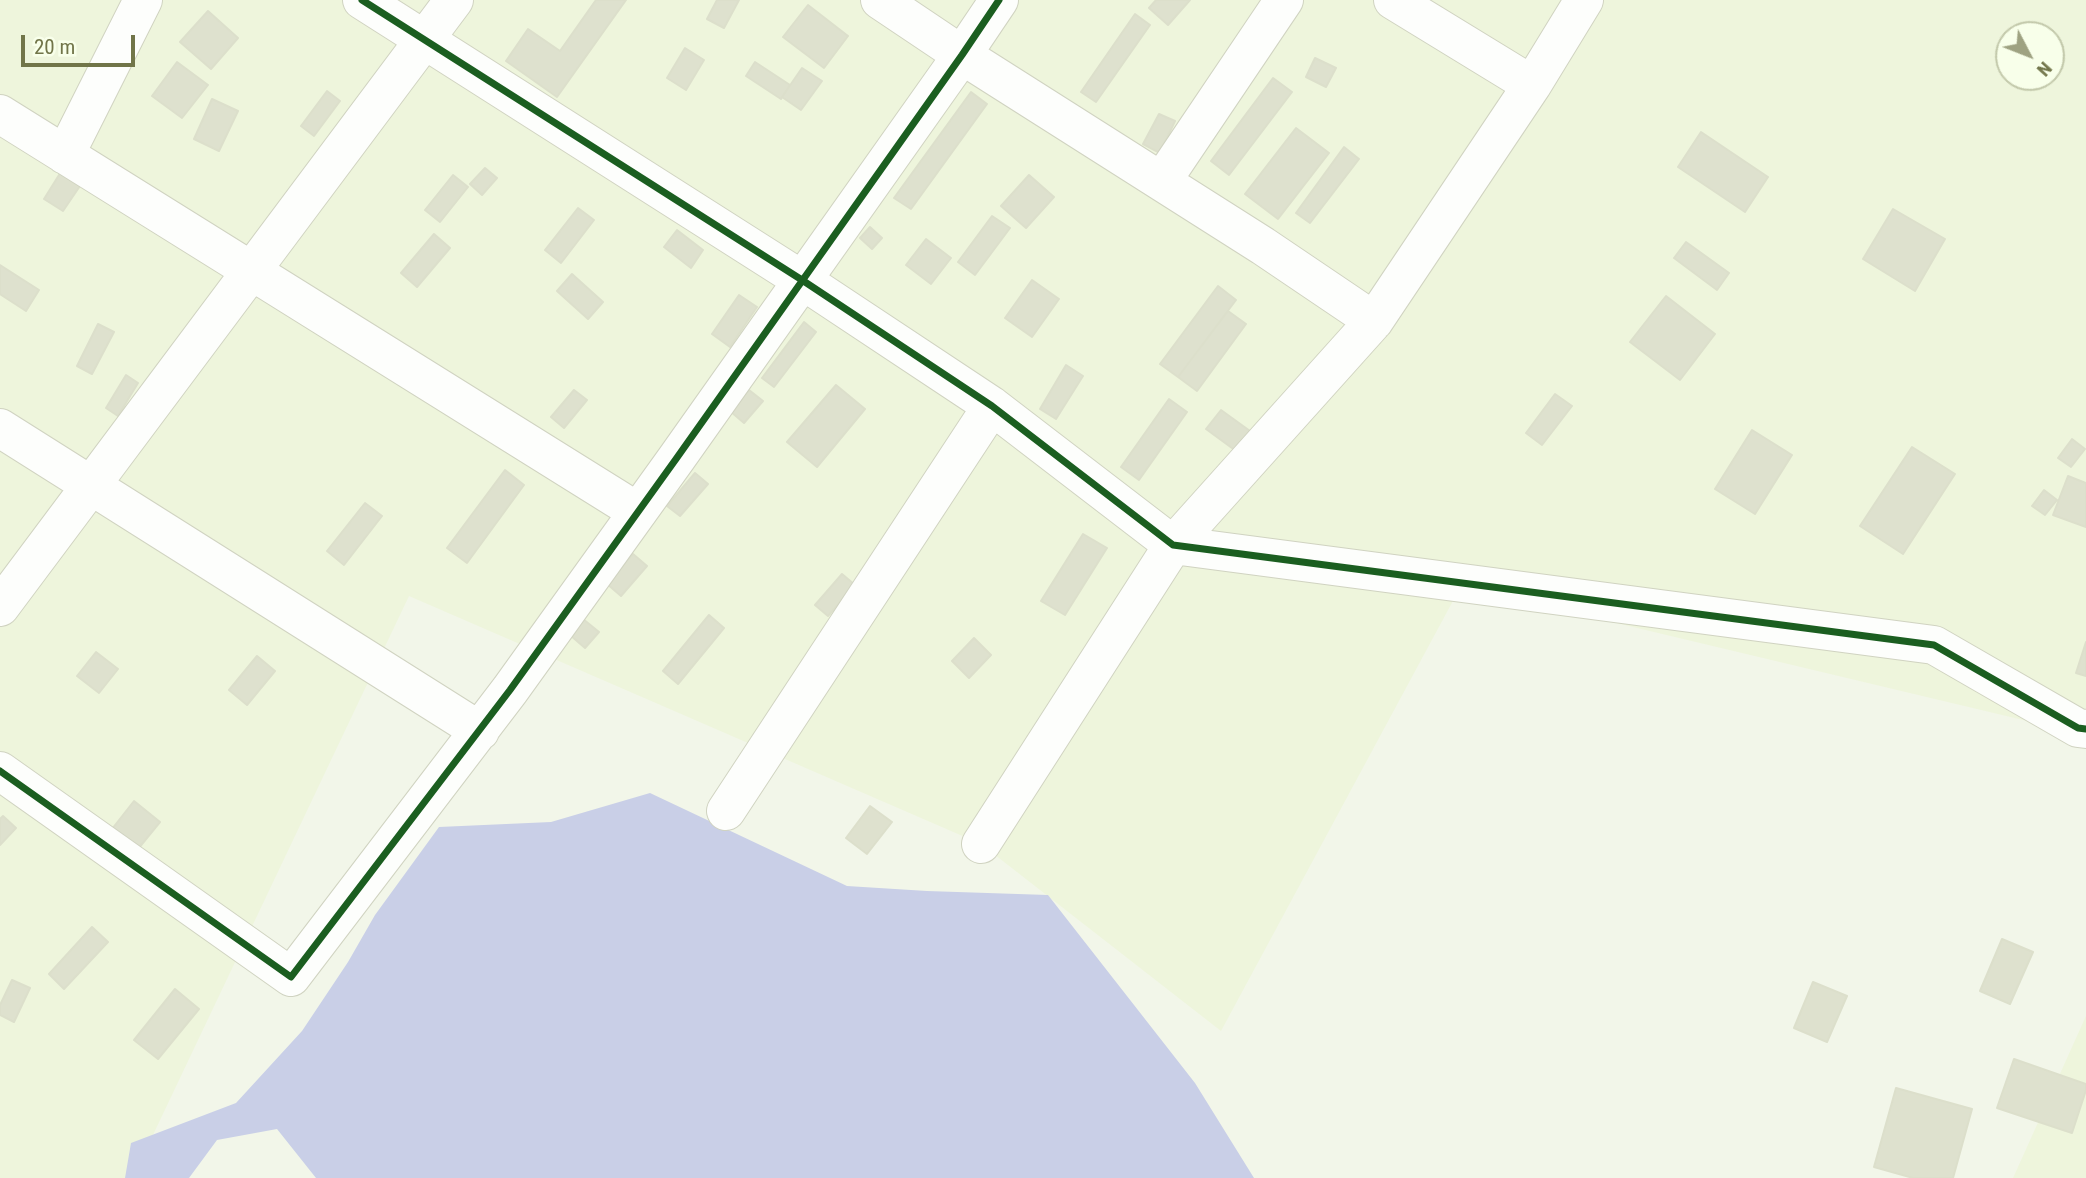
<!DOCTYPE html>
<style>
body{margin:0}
#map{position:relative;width:2086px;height:1178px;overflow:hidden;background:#f2f6e9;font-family:"Roboto Condensed",sans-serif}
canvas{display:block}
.north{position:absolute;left:1995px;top:21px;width:70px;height:70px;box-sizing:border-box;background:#f8ffea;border:2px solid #c2c8aa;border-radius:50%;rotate:132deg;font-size:19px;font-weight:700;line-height:28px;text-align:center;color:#717549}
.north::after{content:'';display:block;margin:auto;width:24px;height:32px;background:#9ea281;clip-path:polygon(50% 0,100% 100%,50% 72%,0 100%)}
.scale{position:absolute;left:21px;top:35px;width:114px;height:32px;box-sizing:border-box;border:4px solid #717549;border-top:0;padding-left:9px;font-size:21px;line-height:24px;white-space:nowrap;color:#717549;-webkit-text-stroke:5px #f8ffea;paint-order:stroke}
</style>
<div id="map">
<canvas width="2086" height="1178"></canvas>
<div class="north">N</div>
<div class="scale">20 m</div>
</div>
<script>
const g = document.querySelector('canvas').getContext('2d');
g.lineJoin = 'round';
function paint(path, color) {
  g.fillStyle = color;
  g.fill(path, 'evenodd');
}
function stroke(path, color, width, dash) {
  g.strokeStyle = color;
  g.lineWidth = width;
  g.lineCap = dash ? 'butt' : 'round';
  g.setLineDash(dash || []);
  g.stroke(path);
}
paint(new Path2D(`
 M0 0H2086V735L1461 586 1221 1031 981 844 409 596 142 1158 175 1178H0ZM2009 35H2051V77H2009Z
 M2086 1016V1178H2013Z`), '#eef5dc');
paint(new Path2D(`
 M650 793 847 886 927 891 1048 895 1195 1083 1254 1178H316L277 1129 217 1140 189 1178H125L131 1143 236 1103 302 1031 348 962 375 915 439 827 551 822Z`), '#c9cfe7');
const building = new Path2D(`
 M596 0H626L557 97 506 61 528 29 560 51Z
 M717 0H739L724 28 707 19Z
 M1156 0H1190L1168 25 1149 8Z
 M808 5 848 36 824 68 783 37Z
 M208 11 238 38 211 69 180 42Z
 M1135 14 1150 25 1096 102 1081 92Z
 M685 48 704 60 686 90 667 78Z
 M1315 58 1336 68 1326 87 1306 77Z
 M177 62 208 85 182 118 152 96Z
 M755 62 790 85 781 99 746 76Z
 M802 68 822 81 801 110 782 97Z
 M1273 78 1292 92 1229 175 1211 161Z
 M327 91 340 101 314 136 301 126Z
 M971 92 987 104 911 209 894 198Z
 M212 99 238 111 219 151 194 139Z
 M1159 114 1175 121 1160 153 1143 144Z
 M1296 128 1329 153 1278 219 1245 194Z
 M1701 132 1768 177 1745 212 1678 167Z
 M1344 147 1359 159 1310 223 1296 213Z
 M64 167 84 180 63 211 44 199Z
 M485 168 497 178 482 195 470 184Z
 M453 175 468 187 440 222 425 210Z
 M1029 175 1054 197 1026 228 1001 206Z
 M578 208 594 220 561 263 545 250Z
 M1893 209 1945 239 1915 291 1863 259Z
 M992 216 1010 228 975 275 958 262Z
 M870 227 882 238 872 249 860 238Z
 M677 230 703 250 691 268 664 247Z
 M434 234 450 248 417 287 401 273Z
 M926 239 951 258 931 284 906 265Z
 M1686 242 1729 273 1717 290 1674 258Z
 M0 265 39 290 26 311 0 294Z
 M572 274 603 302 588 319 557 291Z
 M1032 280 1059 299 1032 337 1005 318Z
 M1218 286 1236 300 1178 377 1160 364Z
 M739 295 757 307 730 347 712 334Z
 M1666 296 1715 334 1680 380 1630 342Z
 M1228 311 1246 324 1197 391 1178 377Z
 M804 322 816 332 774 387 762 378Z
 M98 324 114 332 92 374 77 366Z
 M1066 365 1083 376 1056 419 1040 409Z
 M126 375 138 383 118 416 106 408Z
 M836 385 865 409 817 467 787 442Z
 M574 390 587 400 564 428 551 417Z
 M749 390 763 401 744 423 730 411Z
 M1555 394 1572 406 1542 445 1526 433Z
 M1169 399 1187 412 1139 480 1121 467Z
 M1221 410 1250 431 1236 451 1206 429Z
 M1752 430 1792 455 1755 514 1715 489Z
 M2072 439 2085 449 2071 467 2058 458Z
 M1912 447 1955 474 1903 554 1860 526Z
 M505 470 524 485 467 563 447 548Z
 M695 473 708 484 680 516 667 506Z
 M2068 476 2086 483V527L2053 515Z
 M2044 490 2057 500 2045 515 2032 506Z
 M365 503 382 516 344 565 327 551Z
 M1083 534 1107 548 1065 615 1041 601Z
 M633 554 647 566 621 596 606 583Z
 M842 574 855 585 828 616 815 605Z
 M709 615 724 628 678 684 663 671Z
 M583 619 599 632 585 648 570 635Z
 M974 638 991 655 969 678 952 661Z
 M2086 642V676L2076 673Z
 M96 652 118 669 99 693 77 676Z
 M257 656 275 671 247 705 229 690Z
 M134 801 160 822 138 849 112 829Z
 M870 806 892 822 867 854 846 838Z
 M3 816 16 828 0 845V819Z
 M92 927 108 942 64 989 49 974Z
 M2002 939 2033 952 2010 1004 1980 991Z
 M12 980 30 988 14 1022 0 1015V1005Z
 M1813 982 1847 996 1827 1042 1794 1028Z
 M175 989 199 1009 158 1059 134 1040Z
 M2014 1059 2086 1084V1090L2072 1133 1997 1108Z
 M1896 1088 1972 1109 1953 1178H1913L1874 1167Z`);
paint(building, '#dee1ce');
stroke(building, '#dcdfcb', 2);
const minor = new Path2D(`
 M362 0 802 280 992 406 1173 545 1934 645 2078 728 2086 729
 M880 0 962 55 1263 246 1374 321
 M1393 0 1532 85
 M0 114 638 512
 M65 155 143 0
 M1162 181 1284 0
 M0 428 480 731
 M0 607 454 0
 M0 771 291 977 510 690 676 459 962 55 999 0
 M726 811 992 406
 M981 844 1173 545 1374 321 1532 85 1584 0`);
stroke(minor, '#d0d3c1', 40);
stroke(minor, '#fdfefc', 38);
stroke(new Path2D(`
 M362 0 802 280 992 406 1173 545 1934 645 2078 728 2086 729
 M0 771 291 977 510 690 676 459 962 55 999 0`), '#1b5e20', 7);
</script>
